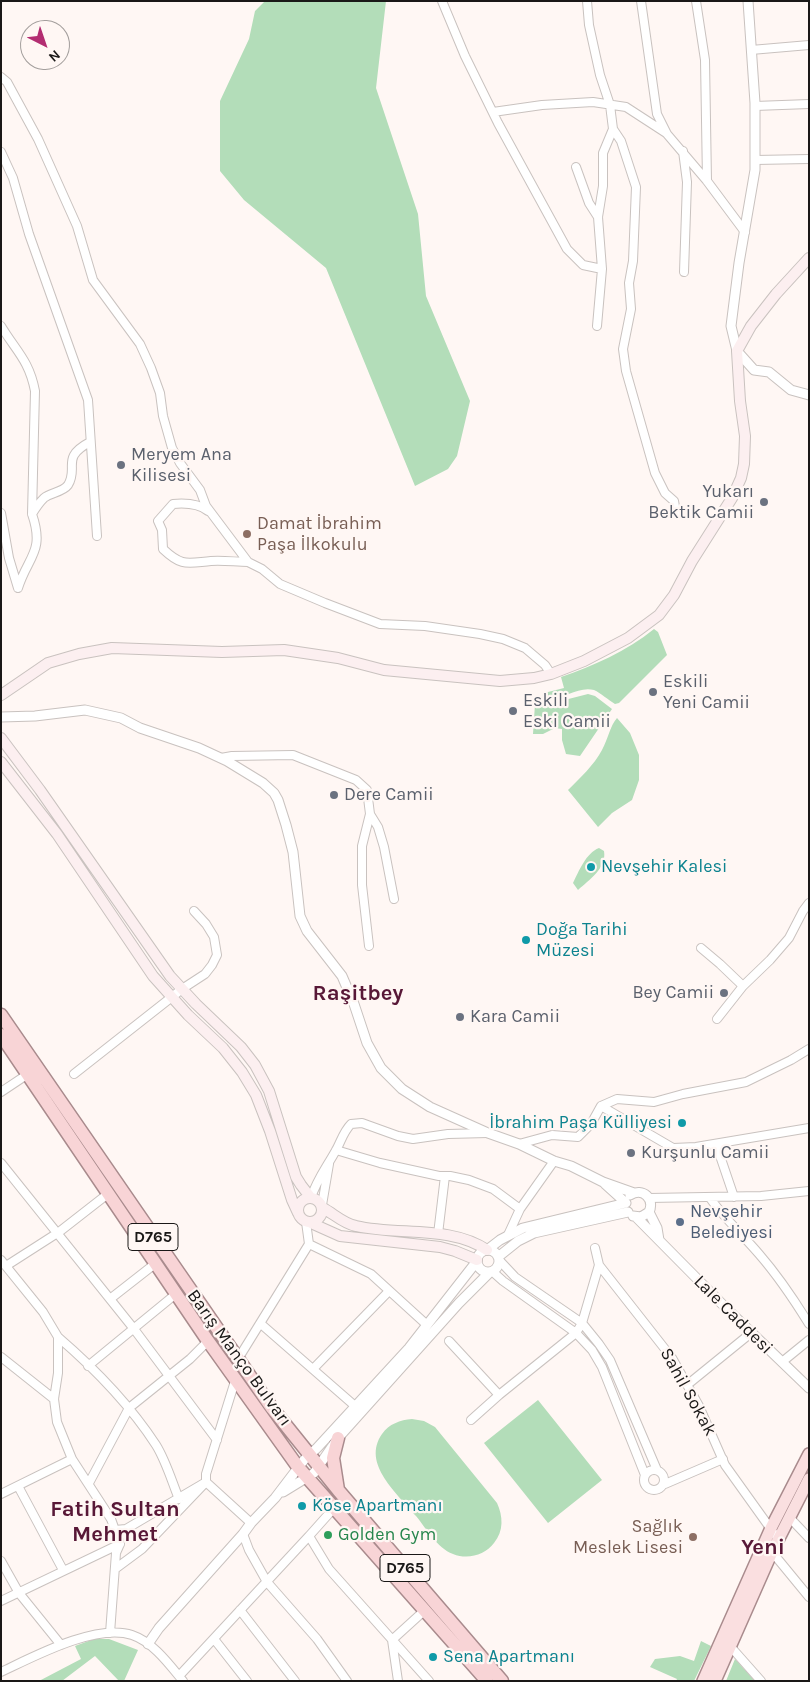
<!DOCTYPE html>
<meta charset="utf-8">
<style>
body{margin:0}
#map{position:relative;width:810px;height:1682px;overflow:hidden;background:#fff7f4;font-family:Karla,sans-serif}
canvas{display:block}
.frame{position:absolute;inset:0;border:2px solid #1a1817;pointer-events:none}
.north{position:absolute;left:20px;top:20px;width:50px;height:50px;box-sizing:border-box;background:#fff7f4;border:1px solid #a39e9c;border-radius:50%;rotate:139deg;font-size:14px;font-weight:700;line-height:20px;text-align:center;color:#1a1817}
.north::after{content:'';display:block;margin:auto;width:18px;height:22px;background:#b32d71;clip-path:polygon(50% 0,100% 100%,50% 72%,0 100%)}
</style>
<div id="map">
<canvas width="810" height="1682"></canvas>
<div class="frame"></div>
<div class="north">N</div>
</div>
<script>
const g = document.querySelector('canvas').getContext('2d');
g.lineJoin = 'round';
function paint(path, color) {
  g.fillStyle = color;
  g.fill(path, 'evenodd');
}
function stroke(path, color, width, dash) {
  g.strokeStyle = color;
  g.lineWidth = width;
  g.lineCap = dash ? 'butt' : 'round';
  g.setLineDash(dash || []);
  g.stroke(path);
}
function label(font, color, halo, rows, align = 'center') {
  g.font = font + ' Karla,sans-serif';
  g.lineWidth = 4.5;
  g.setLineDash([]);
  g.textBaseline = 'middle';
  g.strokeStyle = halo;
  g.fillStyle = color;
  for (const [text, x, y, turn = 0] of rows) {
    g.save();
    g.translate(x, y);
    g.rotate((+turn || 0) * Math.PI / 180);
    g.textAlign = isNaN(turn) ? turn : align;
    if (halo) g.strokeText(text, 0, 0);
    g.fillText(text, 0, 0);
    g.restore();
  }
}
paint(new Path2D(`
 M265 1H386L376 88 418 214 426 296 470 401 457 456 448 469 415 486 326 268 244 200 220 171V101L249 39 255 11Z
 M654 629 658 632 667 655 619 703 615 704C608 700 601 693 594 690 577 685 558 704 542 697V695L544 693 564 688 561 677C593 666 627 651 654 629Z
 M588 694 595 696 612 709 580 756 566 754 562 740V729L555 728 543 734H533L535 704 545 705Z
 M617 718 630 733 639 755V780L632 800 612 813 598 827 568 790C580 778 594 765 602 750 608 739 610 726 617 718Z
 M599 848 604 851C607 868 589 880 578 890L573 883C579 871 586 853 599 848Z
 M538 1400 602 1480 548 1523 484 1443Z
 M412 1419 424 1421 435 1427 497 1503C503 1516 504 1531 494 1543 485 1555 468 1560 453 1554 437 1548 426 1528 416 1516 398 1494 361 1464 382 1434 389 1424 400 1420 412 1419Z
 M94 1639H109L138 1650 124 1681H119L95 1656 62 1681H39L81 1659 75 1646Z
 M701 1641 711 1646 694 1681H676L677 1679 650 1667 655 1659 680 1656 694 1661Z
 M735 1659 755 1681H726Z`), '#b3ddb9');
const minor = new Path2D(`
 M442 1 465 56 498 123 567 249 583 265 602 269
 M587 1 589 25 600 75 610 105 613 129 603 153V186L598 217 602 269 597 326
 M641 1 657 114 667 134 707 181 745 232
 M696 1 705 60 707 181
 M751 50 809 45
 M1 77 7 82 38 139 77 226 93 280 140 344 151 368 160 393 163 416 172 448 180 463 200 490 206 506 248 562 262 569 280 584 325 603 380 624 425 626 480 634 503 639 525 648 545 665 551 674
 M755 106 809 104
 M493 112 542 105 593 102 626 107 666 133
 M613 129 621 141 636 187 633 261 629 283 631 309 623 349 626 371 655 473 665 493 674 501 676 512
 M683 151 687 182 684 272
 M1 152 13 178 29 234 88 400 97 536
 M755 160 809 159
 M576 167 589 203 598 217
 M1 326C16 351 29 360 35 391L32 514C45 552 28 556 18 588
 M208 511C198 503 184 503 173 504L158 521 162 530 163 549C182 567 187 563 211 561 223 560 236 562 248 562
 M1 513 9 558 18 588
 M32 514C35 509 39 503 44 498 50 493 63 492 68 485 79 467 60 458 90 442
 M221 758 232 756 293 755 356 780 367 790 370 814 378 827 384 847 394 899
 M369 946 362 885V846L370 814
 M701 948 720 964 743 986
 M717 1019 743 986 770 960 789 938 803 911 809 903
 M74 1074 182 989 205 974 212 965 217 955 214 937 206 924 194 911
 M1 1092 28 1074
 M601 1106 673 1148 696 1147 809 1128
 M519 1144 552 1135 578 1137 591 1124 601 1106 617 1099 654 1102 683 1094 746 1082 791 1060 809 1049
 M716 1144 734 1197
 M336 1150 380 1163 439 1176H450L469 1180 493 1189 520 1209
 M1 1163 134 1329 217 1440
 M311 1198C316 1181 326 1168 335 1152 341 1142 343 1132 351 1124L362 1123 398 1136 413 1139 448 1134 488 1133
 M649 1198 761 1196 809 1191
 M710 1198C724 1218 743 1235 759 1254 779 1277 793 1298 809 1324
 M322 1205 329 1164
 M438 1234 445 1176
 M508 1235 520 1209 554 1161
 M309 1244 371 1274 427 1325
 M595 1248 599 1265 672 1358 699 1406 725 1465 778 1539
 M1 1260 43 1312 58 1337V1373L54 1399 57 1422 72 1459 111 1519 120 1544 116 1553 110 1633
 M499 1260 515 1277 582 1323 599 1344 610 1360 657 1470
 M6 1266 59 1232 109 1193
 M493 1272 503 1281 576 1333 592 1350 602 1367 645 1475
 M110 1299 156 1263
 M261 1324 355 1406
 M58 1337C94 1368 130 1405 156 1445 166 1461 172 1482 179 1499
 M449 1341 499 1395
 M1 1357 54 1399
 M238 1359 309 1244 306 1222
 M782 1362 809 1340
 M88 1366 177 1293
 M313 1369 389 1291
 M687 1385 751 1333
 M471 1420 499 1395 576 1333 582 1323 599 1265
 M644 1480a10 10 0 1 1 20 0a10 10 0 1 1-20 0Z
 M89 1483 129 1408 190 1359 208 1341
 M665 1484 723 1459
 M18 1486 63 1570
 M1 1494 72 1459
 M334 1508 309 1536 329 1569 429 1681
 M789 1517 809 1538
 M115 1530 126 1529 206 1482 251 1523
 M243 1534 249 1550 267 1582 317 1639 347 1681
 M772 1552 809 1597
 M1 1561 19 1593 61 1645
 M115 1569 142 1549 206 1482V1474L236 1378
 M1 1601 120 1544
 M240 1610 295 1681
 M214 1639 247 1681
 M730 1646 761 1681
 M1 1672C33 1657 96 1623 132 1635 153 1642 169 1664 183 1681
 M179 1676 309 1536
 M398 1681 392 1640 425 1610`);
const tertiary = new Path2D(`
 M748 1 755 103V170L739 263 731 326 737 351 754 370 769 372 791 390 809 395
 M1 717 35 716 85 710 121 718 140 728 199 748 227 761 263 783 274 793 278 800 286 825 293 852 300 916 307 931 342 976 354 1004 367 1043 381 1068 402 1089 430 1107 488 1133 519 1144 554 1161 571 1166 603 1182 634 1193
 M605 1184 626 1203
 M630 1195C643 1187 655 1199 649 1212L657 1228 659 1240
 M633 1216 641 1217 649 1212
 M636 1217 728 1310 809 1388
 M477 1261a11 11 0 1 1 22 0a11 11 0 1 1-22 0Z
 M487 1250 500 1240 523 1228 626 1203
 M498 1257 518 1241 534 1233 628 1212
 M283 1492 314 1473 338 1438 459 1303 489 1273
 M148 1644 159 1628 243 1534 251 1523 275 1498 304 1460 317 1448 409 1348 477 1261`);
const secondary = new Path2D(`
 M1 695 48 663 79 654 112 648 222 652 284 650 338 658 384 670 500 681 534 678 551 674 584 661 628 638 659 615 674 595 692 561 732 498 741 478 744 464 745 436 740 401 737 351 751 326 776 294 809 258
 M1 738 40 790 170 976 196 1004 241 1047 255 1065 269 1091 296 1177 301 1185 311 1198
 M1 762 57 834 153 976 188 1015 223 1048 242 1072 256 1095 270 1131 292 1200 298 1213
 M298 1210a12 12 0 1 1 24 0a12 12 0 1 1-24 0Z
 M323 1208C334 1214 344 1224 356 1226 399 1236 450 1225 487 1250
 M311 1223 340 1236 440 1247 455 1251 477 1260`);
const primary = new Path2D(`
 M703 1681 771 1528 809 1454
 M715 1681 772 1552 809 1479`);
const trunk = new Path2D(`
 M1 1015 272 1408 338 1490 502 1681
 M1 1035 208 1341 298 1467 487 1681
 M338 1490 333 1458 338 1438`);
stroke(minor, '#c9c2bf', 10);
stroke(tertiary, '#c9c2bf', 11);
stroke(secondary, '#c9c2bf', 12);
stroke(primary, '#a98b8d', 14);
stroke(trunk, '#a98b8d', 15);
stroke(minor, '#fff', 8);
stroke(tertiary, '#fff', 9);
stroke(secondary, '#fceff0', 10);
stroke(primary, '#fadfe0', 11);
stroke(trunk, '#f8d4d6', 12);
for (const [x, y, r, color] of [
 [121,465,5,"#6b7280"],
 [764,502,5,"#6b7280"],
 [247,534,5,"#8d6e63"],
 [653,692,5,"#6b7280"],
 [513,711,5,"#6b7280"],
 [334,795,5,"#6b7280"],
 [591,867,5,"#0f9aa8"],
 [526,940,5,"#0f9aa8"],
 [724,993,5,"#6b7280"],
 [460,1017,5,"#6b7280"],
 [682,1123,5,"#0f9aa8"],
 [631,1153,5,"#6b7280"],
 [680,1222,5,"#5c6f8a"],
 [302,1506,5,"#0f9aa8"],
 [328,1535,5,"#2e9e5b"],
 [693,1537,5,"#8d6e63"],
 [433,1657,5,"#0f9aa8"]
]) {
  const dot = new Path2D();
  dot.arc(x, y, r, 0, 2 * Math.PI);
  g.fillStyle = color;
  g.fill(dot);
  stroke(dot, '#fff7f4', 2);
}
for (const [x, y, w] of [
 [153,1237,50],
 [405,1568,50]
]) {
  const box = new Path2D();
  box.roundRect(x - w / 2, y - 13.5, w, 27, 4);
  g.fillStyle = '#fff7f4';
  g.fill(box);
  stroke(box, '#1a1817', 1);
}
label('bold 16px', '#1a1817', null, [
 ["D765",153,1237],
 ["D765",405,1568]
]);
label('18px', '#5b616d', '#fff7f4', [
 ["Meryem Ana",131,455],
 ["Kilisesi",131,476],
 ["Yukarı",754,492,"right"],
 ["Bektik Camii",754,513,"right"],
 ["Eskili",663,682],
 ["Yeni Camii",663,703],
 ["Eskili",523,701],
 ["Eski Camii",523,722],
 ["Dere Camii",344,795],
 ["Bey Camii",714,993,"right"],
 ["Kara Camii",470,1017],
 ["Kurşunlu Camii",641,1153]
], 'left');
label('18px', '#785e54', '#fff7f4', [
 ["Damat İbrahim",257,524],
 ["Paşa İlkokulu",257,545],
 ["Sağlık",683,1527,"right"],
 ["Meslek Lisesi",683,1548,"right"]
], 'left');
label('18px', '#0d838f', '#fff7f4', [
 ["Nevşehir Kalesi",601,867],
 ["Doğa Tarihi",536,930],
 ["Müzesi",536,951],
 ["İbrahim Paşa Külliyesi",672,1123,"right"],
 ["Köse Apartmanı",312,1506],
 ["Sena Apartmanı",443,1657]
], 'left');
label('18px', '#4e5e75', '#fff7f4', [
 ["Nevşehir",690,1212],
 ["Belediyesi",690,1233]
], 'left');
label('18px', '#1a1817', '#fff7f4', [
 ["Lale Caddesi",733,1315,45],
 ["Barış Manço Bulvarı",239,1358,54],
 ["Sahil Sokak",688,1392,61]
]);
label('18px', '#27864d', '#fff7f4', [
 ["Golden Gym",338,1535]
], 'left');
label('bold 22px', '#581837', '#fff7f4', [
 ["Raşitbey",358,994],
 ["Fatih Sultan",115,1510],
 ["Mehmet",115,1535],
 ["Yeni",763,1548]
]);
</script>
